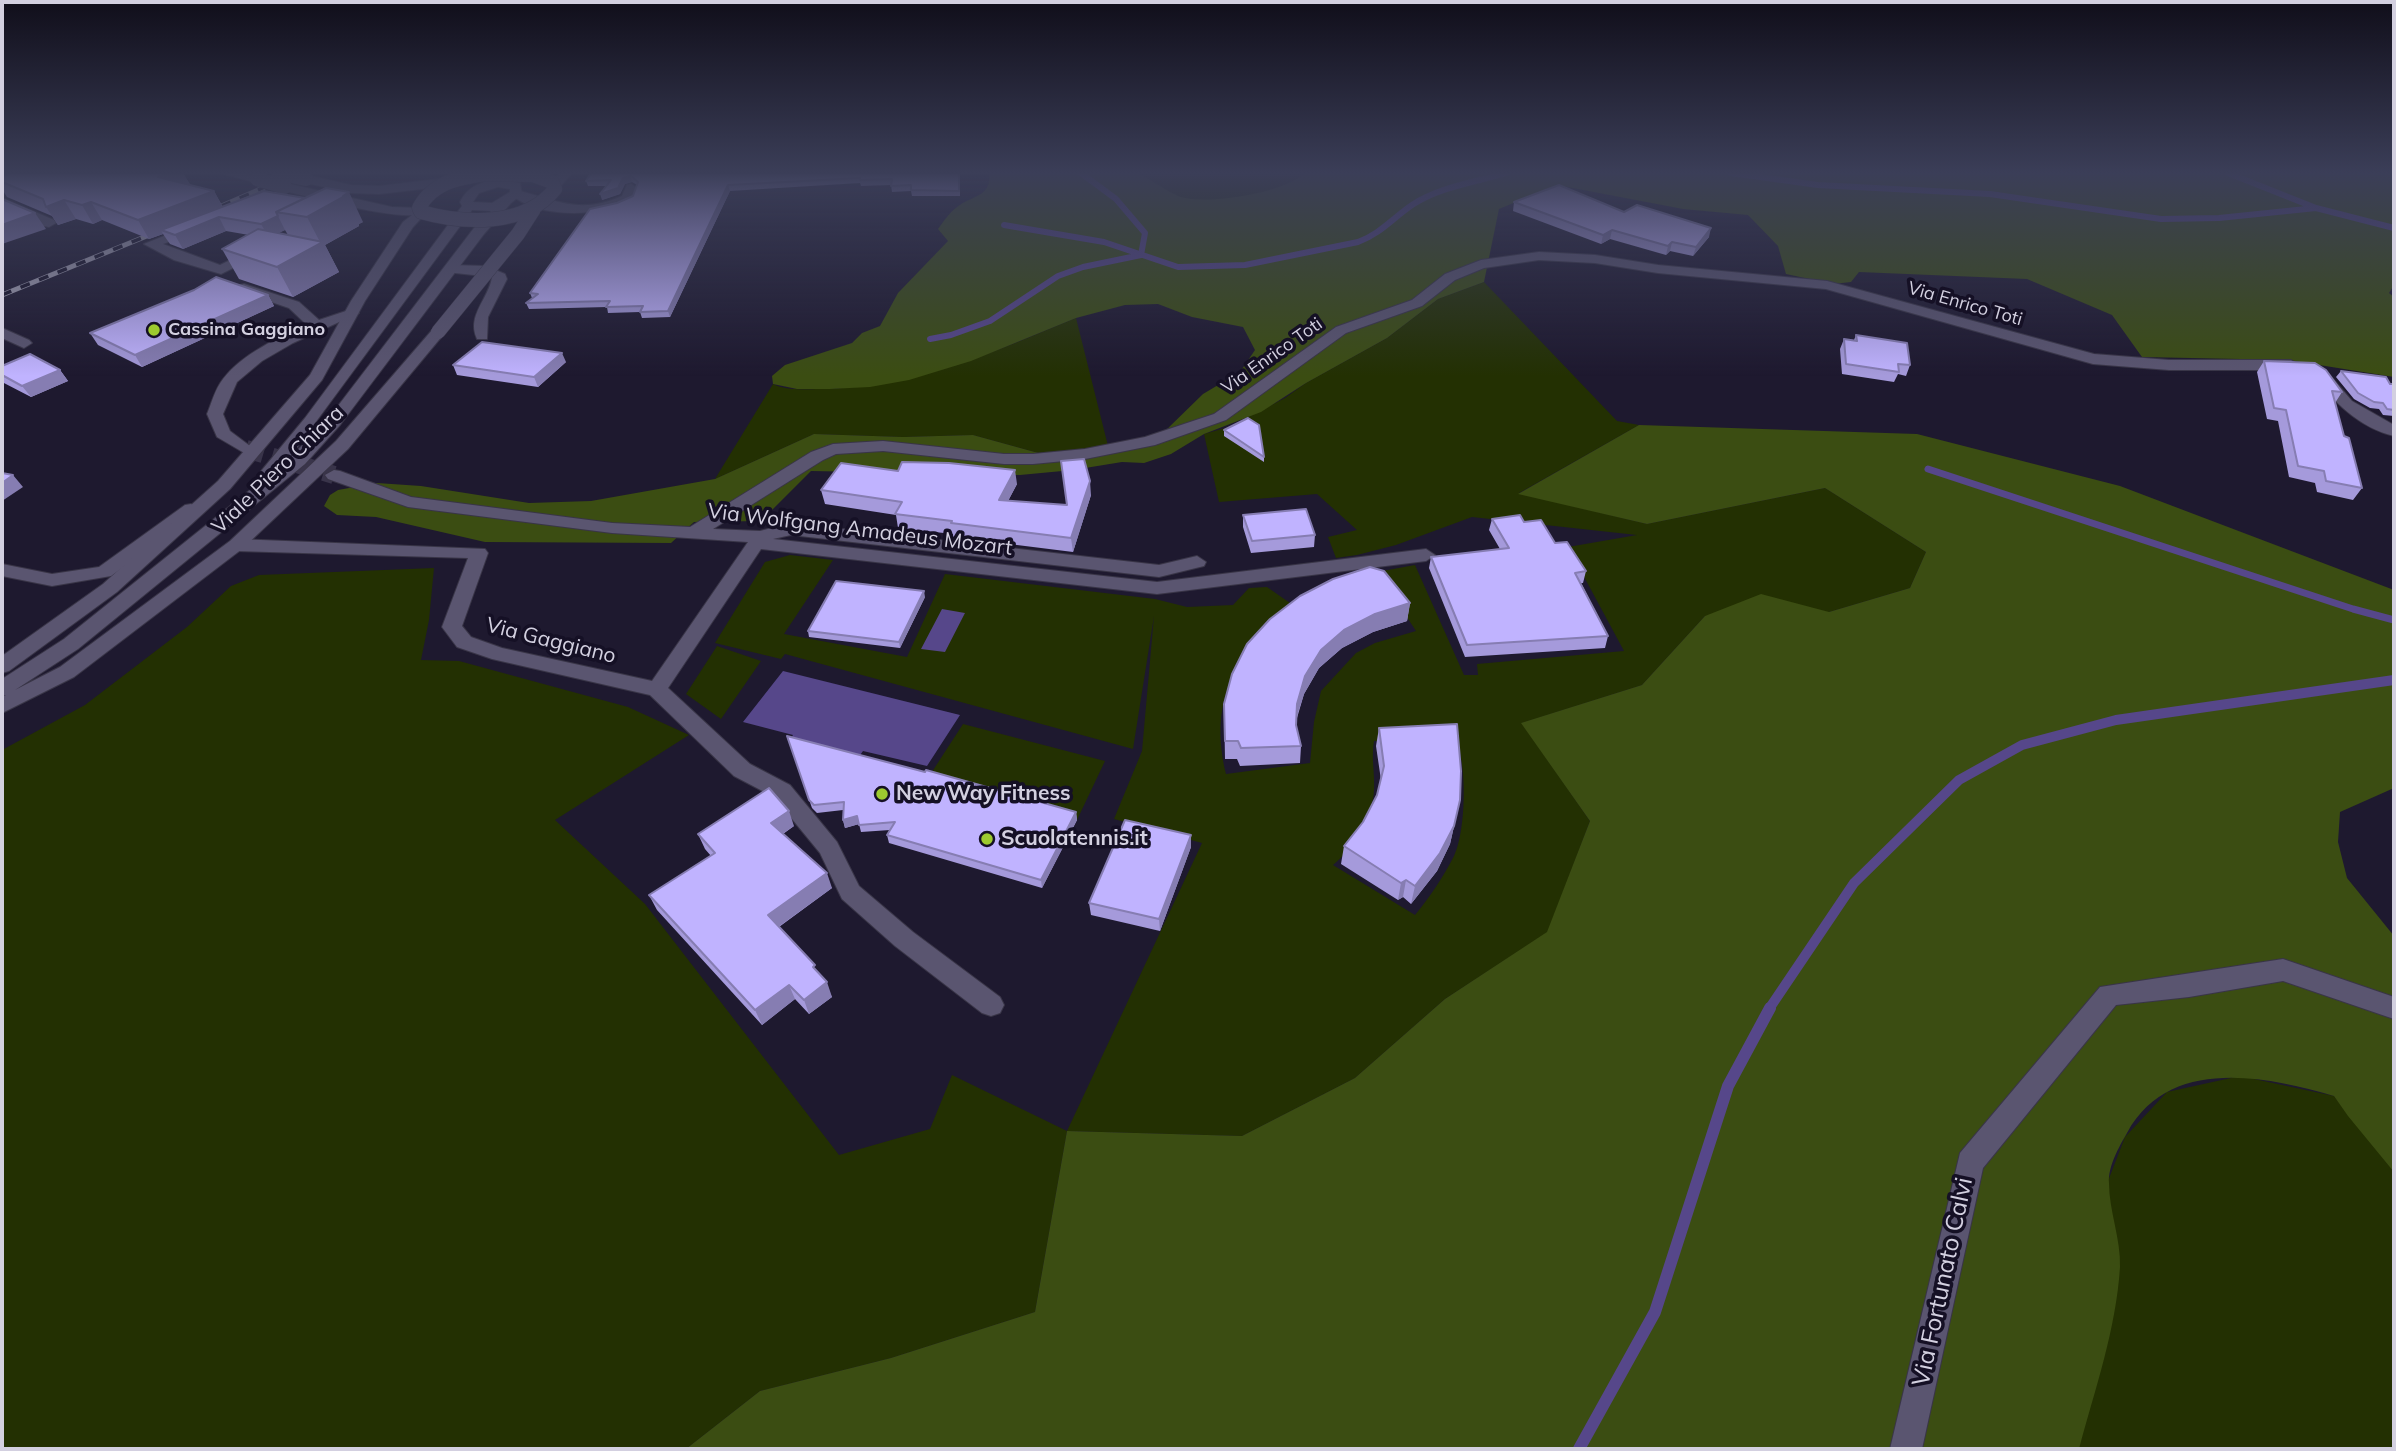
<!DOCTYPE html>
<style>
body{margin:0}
#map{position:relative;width:2396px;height:1451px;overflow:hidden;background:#1e192f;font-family:Mulish,sans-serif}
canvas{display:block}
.frame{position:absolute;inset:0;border:4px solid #d3d0e0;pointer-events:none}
</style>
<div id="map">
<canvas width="2396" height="1451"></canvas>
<div class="frame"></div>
</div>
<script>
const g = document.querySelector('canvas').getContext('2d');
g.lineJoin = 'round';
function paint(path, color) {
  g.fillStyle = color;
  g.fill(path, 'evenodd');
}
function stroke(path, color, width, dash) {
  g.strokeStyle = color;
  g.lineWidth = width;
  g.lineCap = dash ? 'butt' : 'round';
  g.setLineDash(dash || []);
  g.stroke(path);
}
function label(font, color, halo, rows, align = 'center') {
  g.font = font + ' Mulish,sans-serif';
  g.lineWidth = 7;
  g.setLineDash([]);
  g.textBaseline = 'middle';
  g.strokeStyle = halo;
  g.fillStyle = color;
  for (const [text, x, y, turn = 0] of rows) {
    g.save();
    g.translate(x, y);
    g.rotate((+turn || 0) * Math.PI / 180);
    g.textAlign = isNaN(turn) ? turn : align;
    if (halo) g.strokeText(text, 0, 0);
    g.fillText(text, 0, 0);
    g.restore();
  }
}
paint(new Path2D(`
 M1129 173H1319L1269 198 1179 201Z
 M1484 282 1617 421 1639 425 1519 493 1647 524 1825 488 1926 552 1910 588 1829 612 1705 616 1642 685 1522 723 1590 821 1548 932 1445 999 1355 1078 1242 1136 1067 1131 1035 1312 891 1358 760 1391 686 1449H2V750L85 705 187 627 231 586 259 575 434 568 429 620 421 660 459 661 628 707 689 735 555 820 645 904 839 1155 930 1129 952 1075 1067 1131 1202 843 1114 819 1142 751 1154 616 1133 749 785 654 781 659 715 643 765 562 790 555 833 560 784 634 907 657 945 574 1155 599 1187 607 1233 605 1249 588 1267 587 1300 610C1285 625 1244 658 1235 674 1217 703 1218 742 1226 774L1310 763 1314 722 1321 691 1356 653 1375 643 1416 631 1377 572 1415 565 1464 675H1478L1477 664 1624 651 1568 547 1637 535 1472 517 1396 545 1357 555 1336 558 1328 537 1357 530 1317 494 1219 502 1204 434 1229 427 1285 398 1306 383 1387 338 1438 299ZM1452 735C1469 755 1466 833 1454 856 1444 876 1429 898 1415 915L1333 865C1353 849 1373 816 1374 790 1375 773 1371 758 1374 741Z
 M1076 318 1108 446 1042 454 973 435 903 437 814 434 715 479 773 384C786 391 805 389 820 389 914 388 991 353 1076 318Z
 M717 646 761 661 721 719 686 694Z
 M963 724 1105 761 1077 820 928 778Z
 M2240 1076 2334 1096 2394 1169V1449H2066L2108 1181 2125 1137 2167 1092Z`), '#233002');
paint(new Path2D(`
 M989 173C1023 173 1057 173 1091 173 1105 173 1120 171 1134 173 1147 175 1166 192 1181 197 1207 205 1286 193 1304 173H2394V285L2389 293 2394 297V377L2288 360 2142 357 2112 315 2027 279 1859 272 1851 282 1833 284 1786 274 1778 246 1748 215 1683 209 1557 185 1499 209 1484 282 1438 299 1387 338 1306 383 1261 412 1204 434 1171 454 1144 463 1122 462 1073 470 1020 475 811 471 761 521 694 522 671 543 485 542 376 517 337 515 324 506 330 495 338 490 377 483 421 486 529 503 591 501 715 479 814 434 903 437 973 435 1042 454 1108 446 1164 432 1203 394 1240 372 1255 350 1243 327 1192 317 1158 304 1125 305 1076 318 971 361 909 380 870 387 830 389H797L773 384 772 376 785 365 852 343 862 333 880 326 898 293 948 241 938 229C944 221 949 213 957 207 972 195 992 197 989 173Z
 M1639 425 1917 434 2120 486 2394 590V788L2340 812 2338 842 2347 878 2394 936V1172L2348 1116 2334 1096C2265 1076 2169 1056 2127 1133 2119 1147 2108 1166 2109 1183 2109 1211 2121 1239 2120 1267 2116 1330 2095 1389 2079 1449H686L760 1391 891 1358 1035 1312 1067 1131 1242 1136 1355 1078 1445 999 1547 932 1590 821 1521 723 1642 685 1705 616 1761 594 1829 612 1910 588 1926 552 1825 488 1647 524 1518 494Z`), '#3b4d12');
paint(new Path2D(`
 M942 609 965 613 945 652 921 649Z
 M783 671 960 715 927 766 863 751 858 758 790 740 793 735 743 722Z`), '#56478a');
stroke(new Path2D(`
 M1731 173 1818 185 1990 194 2161 219 2219 218 2316 208
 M2228 173 2316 208 2394 228
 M1004 225 1104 242 1178 267 1245 265 1358 242C1380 234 1393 218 1412 205 1439 187 1476 182 1506 173
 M930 339 951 335 990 321 1058 276 1083 267 1141 255 1145 233 1116 199 1081 173`), '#56478a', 6);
stroke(new Path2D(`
 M1928 469 2353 609 2394 620`), '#56478a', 7);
stroke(new Path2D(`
 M1769 1009 1854 883 1959 780 2022 745 2116 720 2394 680`), '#56478a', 10);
stroke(new Path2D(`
 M1579 1449 1655 1312 1728 1086 1770 1008`), '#56478a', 12);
stroke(new Path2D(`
 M246 449 334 475`), '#39344a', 18, [18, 9]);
const street = new Path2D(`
 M221 173H244L263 179 257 183Z
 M306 175 351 185 379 186 448 178 454 182 448 186 379 194 351 193 302 182V176Z
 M285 183 392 207 421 208 427 212C411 225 305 196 281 190V184Z
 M631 184 637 188 632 201C598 217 539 219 510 194L516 190C556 200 580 215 622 196L627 185Z
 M2 198 54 220 56 223 49 227 44 226 2 207Z
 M191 225 196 226V232L163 244 220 265 251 250 256 249 263 253 221 274 174 260 144 244Z
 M1539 252 1595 255 1658 265 1827 281 2094 354 2169 360H2291L2299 365 2291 370H2169L2093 364 1826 289 1658 273 1595 263 1539 260 1484 268 1455 280 1422 306 1346 333 1226 420 1155 445 1085 459 1033 464H1004L883 451 836 454 823 460 713 529 760 531 791 523 1159 565 1197 556 1206 562 1204 566 1159 577 791 535 773 539 1157 582 1426 549 1435 555 1426 561 1157 594 761 549 668 688 750 764 790 785 837 842 859 886 913 932 1000 997 1004 1005 1000 1013 991 1016 982 1013 895 946 842 899 820 853 774 797 734 776 650 695 492 659 457 647 442 627 468 558 236 551 227 545 236 539 485 549 488 553 462 626 471 637 502 648 652 681 748 542 612 533 408 507 328 479 325 475 334 470 340 471 411 497 612 523 690 527 811 452 833 444 883 441 1004 454H1033L1085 449 1145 437 1214 414 1336 327 1412 300 1445 274 1481 260Z
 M451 265 486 266 505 274 507 279 488 317 487 339H477C466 315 489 299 492 277L446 272 444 269Z
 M244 284 299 302 319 320 352 309 359 313 293 343 262 361 237 382 223 414 230 431 254 449 246 454 217 437 207 414C212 402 215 389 223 379 242 354 279 337 307 325L289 308 239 291V285Z
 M2 328 29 340 32 343 24 348 2 338Z
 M2321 369 2326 371 2352 401 2394 425V436C2360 428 2333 402 2313 374Z
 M191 504 200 509 197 513 111 576 52 586 2 576V564L52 574 99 567 185 505Z
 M2283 959 2394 997V1019L2283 981 2189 997 2116 1005 1983 1168 1922 1449H1890L1960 1153 2100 987Z`);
const secondary = new Path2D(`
 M560 173H572L559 188H551L549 185Z
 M498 179 520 183 522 194 511 203 484 234 340 425 305 464 78 649 15 690 60 667 230 541 336 441 433 329H443L445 332 443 335 348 449 242 549 74 677 2 713V697L6 695 2 696V679L64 639 265 478 259 474 262 470 305 418 462 206 460 202C468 186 481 182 498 179ZM498 187 510 189V192L492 203 473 202 479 193ZM472 210 491 211 474 228 328 419 287 461Z
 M421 208 427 212 413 227 365 301 322 380 230 489 117 592 9 671 2 673V656L103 584 218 481 310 375 351 301 403 222Z`);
stroke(street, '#393547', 2);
stroke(secondary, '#393547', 2);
paint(street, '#5a5570');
paint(secondary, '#5a5570');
const rail = new Path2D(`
 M203 214 297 173
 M2 295 164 229`);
stroke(rail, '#aba8b9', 5);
stroke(rail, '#151025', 3.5, [10]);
const streetBridge = new Path2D(`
 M278 173 306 179
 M257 179 285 187`);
const secondaryBridge = new Path2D(`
 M484 174 533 175 552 182 555 189C525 227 464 224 421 212L419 208C432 183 457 178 484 174Z
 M438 332 518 234 534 209`);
stroke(streetBridge, '#393547', 15, []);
stroke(secondaryBridge, '#393547', 15, []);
stroke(streetBridge, '#5a5570', 14);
stroke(secondaryBridge, '#5a5570', 14);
paint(new Path2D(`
 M2 173H183L191 186 214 191 223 207 363 222 359 224V226L325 245 339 272 293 297 239 279 222 249 249 235 226 231 183 249 170 244 163 234 149 239 102 220 93 224 76 219 58 225 52 216 7 197 2 189ZM285 230 288 235 278 233Z
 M591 173H960V196H912L911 191 892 192 891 185 861 186 860 183 730 191 670 317 642 318 640 312 608 313 607 307 529 309 526 303 532 298 530 293 617 203 633 196 637 185 632 182 625 184 620 194 602 200 606 186H588L586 181Z
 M1514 202 1624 212 1709 237 1693 256 1670 251 1666 255 1610 239 1601 244 1513 211Z
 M268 295 274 306 142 367 98 345 90 333Z
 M1856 335 1910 365 1906 376 1898 374 1894 382 1842 374 1840 349 1844 339 1854 340Z
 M2264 361 2342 392 2335 403 2344 436 2362 488 2353 500 2317 492 2315 483 2289 477 2278 421 2267 419 2257 372Z
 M566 362 538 387 457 375 453 365Z
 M2 366 60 370 68 381 31 397 2 382Z
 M2341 371 2394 384V416L2383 415 2379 409 2370 408 2354 399 2336 377Z
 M1224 430 1264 457V462L1224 436Z
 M1061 461 1091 495 1073 552 953 537V534L898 528 896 515 825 504 821 490 898 471 1017 484 1008 501 1067 505Z
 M1243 515 1315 535 1314 547 1251 553 1243 527Z
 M1492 519 1524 522 1555 543 1586 571 1583 583H1581L1608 636 1605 648 1465 657 1429 568 1431 557 1500 549 1489 530Z
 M925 597 900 648 809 637 808 631Z
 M1410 603 1407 621 1373 632 1342 648 1319 668 1304 694 1297 718 1296 725 1301 746 1300 763 1240 766 1237 759H1225L1224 704Z
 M1379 728 1460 800 1450 844 1437 871 1411 904 1403 897 1398 900 1341 864 1344 846 1363 822 1377 795 1381 780 1376 746Z
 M787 736 1076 812 1077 820 1042 888 889 843 887 835 890 830 861 832 859 824 845 828 843 820V810L817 813 812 808Z
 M794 826 783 834 832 888 779 927 818 973 832 997 809 1014 795 999 762 1025 657 910 649 895 711 856 705 849 698 834Z
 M1191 835V847L1160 931 1091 915 1089 903Z`), '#a59adb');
paint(new Path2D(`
 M169 173H183L191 186 158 177Z
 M631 176 632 182 625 184 620 194 602 200 600 194 623 178Z
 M728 185 730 191 670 317 668 311Z
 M214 191 224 210 161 230 163 234 149 239 138 220Z
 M349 192 363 222 359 224V226L325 245 339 272 293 297 277 267 321 244 307 217Z
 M64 200 76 219 58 225 46 207Z
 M91 202 102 220 93 224 82 205Z
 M35 213 46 229 2 244V225Z
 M278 216 285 230 269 238 261 224Z
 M219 217 226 231 183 249 175 235Z
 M1711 228 1709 237 1693 256 1696 247Z
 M1612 230 1610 239 1601 244 1603 235Z
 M1672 242 1670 251 1666 255 1668 246Z
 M268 295 274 306 142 367 135 355Z
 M562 353 566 362 538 387 534 377Z
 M60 370 68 381 31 397 22 386Z
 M1015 470 1017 484 1001 514 999 500Z
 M13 475 23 487 2 501V483Z
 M1090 481 1091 495 1073 552 1071 538Z
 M924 591 925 597 900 648 899 642Z
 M1410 603 1407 621 1373 632 1342 648 1319 668 1304 694 1295 722 1297 704 1305 676 1321 650 1344 630 1375 614Z
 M1460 800 1450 844 1437 871 1411 904 1415 886Z
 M789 811 794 826 776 838 771 823Z
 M1076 812 1077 820 1042 888 1041 880Z
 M857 816 859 824 845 828 843 820Z
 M1191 835V847L1160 931 1159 919Z
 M827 873 832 888 774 930 768 915Z
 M1406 880 1403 897 1398 900 1401 883Z
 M827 982 832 997 809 1014 804 1000Z
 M789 985 795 999 762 1025 755 1010Z`), '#867db2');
const building = new Path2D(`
 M9 173H169L158 177 214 191 138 220 91 202 82 205 64 200 46 207 43 199 2 182V176Z
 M591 173H959V191L911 190V185L891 186 892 179 860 180V178L728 185 668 311 640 312 643 306 606 307 610 301 526 303 538 294 530 293 590 209 617 203 633 196 638 182 631 176 623 178 618 188 600 194 611 180 586 181Z
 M1559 185 1624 212 1637 205 1711 228 1696 247 1672 242 1668 246 1612 230 1603 235 1514 202Z
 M326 188 349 192 343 196H345L307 217 276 212Z
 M264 191 305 198 276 212 278 216 261 224 219 217 175 235 161 230Z
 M2 199 35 213 2 225Z
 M258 229 323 242 277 267 222 249Z
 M216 277 268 295 135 355 90 333 194 290Z
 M1856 335 1907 343 1910 365 1898 364 1899 372 1846 364 1844 339 1857 341Z
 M482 342 562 353 534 377 453 365Z
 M30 354 60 370 22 386 2 375V366Z
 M2264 361 2315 363 2326 370 2342 392 2332 391 2344 436 2349 438 2362 488 2326 481 2324 471 2298 466 2286 410 2274 408Z
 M2341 371 2386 377 2390 384H2394V410L2387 409 2383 403 2374 402 2358 393Z
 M1248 418 1259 425 1264 457 1224 430Z
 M1084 459 1090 481 1071 538 951 523 952 521 895 514 902 502 821 490 841 463 898 471 902 462 949 463 1015 470 999 500 1067 505 1061 461Z
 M2 473 13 475 2 483Z
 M1306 509 1315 535 1252 541 1243 515Z
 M1520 515 1524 522 1541 520 1555 543 1567 542 1586 571 1575 573 1608 636 1467 645 1431 557 1509 548 1492 519Z
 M1370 567 1384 571 1410 603 1375 614 1344 630 1321 650 1305 676 1297 704 1296 725 1301 746 1241 748 1238 741H1225L1224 704 1232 674 1247 644 1270 619 1300 596 1333 579Z
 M836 581 924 591 899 642 808 631Z
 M1457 724 1461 771 1460 800 1454 826 1440 853 1415 886 1406 880 1401 883 1344 846 1363 822 1377 795 1384 766 1379 728Z
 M787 736 925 772 926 770 1076 812 1041 880 887 835 895 822 859 825 857 816 843 820 844 802 814 805 809 800Z
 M769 788 789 811 771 823 827 873 768 915 815 965 813 967 827 982 804 1000 789 985 755 1010 649 895 715 853 698 834Z
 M1125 820 1191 835 1159 919 1089 903Z`);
paint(building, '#c0b3ff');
stroke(building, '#867db2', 2);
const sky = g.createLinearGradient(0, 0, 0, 376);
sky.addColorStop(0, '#100e1a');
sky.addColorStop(0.46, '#3b3e58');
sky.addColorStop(1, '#3b3e5800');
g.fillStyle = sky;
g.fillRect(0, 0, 2396, 376);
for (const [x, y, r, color] of [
 [154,330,7,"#9dca30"],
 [882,794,7,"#9dca30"],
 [987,839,7,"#9dca30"]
]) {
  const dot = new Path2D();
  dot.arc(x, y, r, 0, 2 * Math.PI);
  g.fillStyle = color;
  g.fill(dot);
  stroke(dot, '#151025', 2.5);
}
label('18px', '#d3d0e0', '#151025', [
 ["Via Enrico Toti",1965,304,16],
 ["Via Enrico Toti",1272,356,-35]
]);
label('bold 18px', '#d3d0e0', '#151025', [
 ["Cassina Gaggiano",168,330]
], 'left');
label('21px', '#d3d0e0', '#151025', [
 ["Viale Piero Chiara",278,470,-44],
 ["Via Wolfgang Amadeus Mozart",860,530,7],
 ["Via Gaggiano",551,641,14]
]);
label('bold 21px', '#d3d0e0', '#151025', [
 ["New Way Fitness",896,794],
 ["Scuolatennis.it",1001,839]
], 'left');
label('24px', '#d3d0e0', '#151025', [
 ["Via Fortunato Calvi",1943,1282,-78]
]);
</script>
